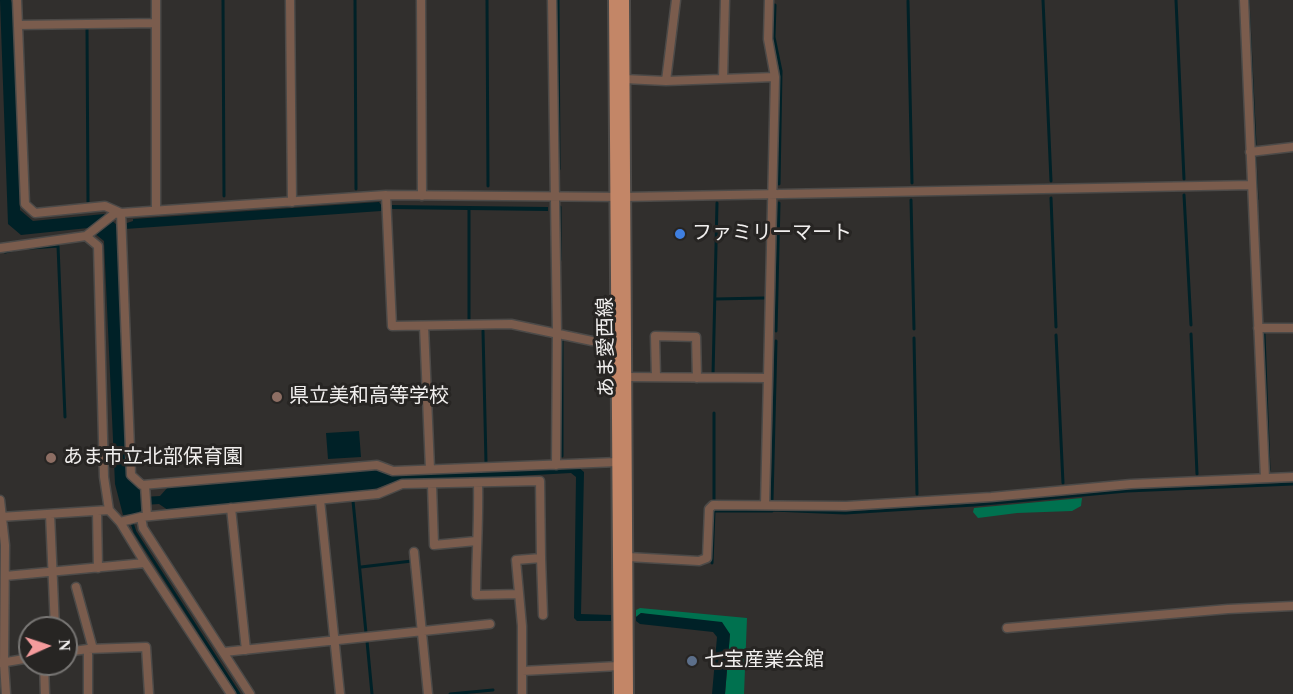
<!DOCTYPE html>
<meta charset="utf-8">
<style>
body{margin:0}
#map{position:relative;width:1293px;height:694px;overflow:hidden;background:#312f2d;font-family:"Times New Roman",serif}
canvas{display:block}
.north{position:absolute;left:18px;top:616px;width:60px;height:60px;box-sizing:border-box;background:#272523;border:2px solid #787674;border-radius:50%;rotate:87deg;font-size:16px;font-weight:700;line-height:24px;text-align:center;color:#f1efee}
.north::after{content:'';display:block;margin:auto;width:21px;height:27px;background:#f59b9c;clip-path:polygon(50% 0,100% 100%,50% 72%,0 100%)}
</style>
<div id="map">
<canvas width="1293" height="694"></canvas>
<div class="north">N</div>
</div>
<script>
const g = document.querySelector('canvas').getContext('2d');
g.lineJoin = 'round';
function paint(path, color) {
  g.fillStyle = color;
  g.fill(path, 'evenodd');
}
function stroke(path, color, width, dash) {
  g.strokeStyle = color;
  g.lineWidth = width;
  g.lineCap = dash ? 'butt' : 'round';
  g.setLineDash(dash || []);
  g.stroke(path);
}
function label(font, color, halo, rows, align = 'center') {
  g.font = font + ' "Times New Roman","Noto Sans JP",serif';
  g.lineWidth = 6;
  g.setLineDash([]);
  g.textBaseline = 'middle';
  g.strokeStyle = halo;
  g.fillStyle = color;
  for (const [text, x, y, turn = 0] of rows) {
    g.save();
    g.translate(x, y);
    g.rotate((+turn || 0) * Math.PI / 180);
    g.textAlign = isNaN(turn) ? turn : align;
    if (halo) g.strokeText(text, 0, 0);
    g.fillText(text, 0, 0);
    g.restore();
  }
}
paint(new Path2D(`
 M1082 498 1081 506 1072 511 1017 513 978 518 973 512 974 508Z
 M640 608 747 618 744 694H725L730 634 641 613 636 617V610Z`), '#00714f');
paint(new Path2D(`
 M0 0H11L13 6 20 210 33 221 104 214 117 225 127 477 143 492V497L160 496 168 487 375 468 578 467 584 472 581 614 611 615V621H577L574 618 576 477 571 473 391 483 372 490 168 510 159 504 144 505V513L123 515 115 484 104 241 88 228 21 235 8 224Z
 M379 202 382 206 381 211 125 229 124 224 133 221V219Z
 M390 205 548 207V211L390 209Z
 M359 431 361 457 328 459 326 433Z
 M641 613 722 622 730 634 725 694H712L717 637 713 632 640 624 636 621V617Z`), '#002127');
stroke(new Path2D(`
 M223 0 224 196
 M355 0 356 189
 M487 0 488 186
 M558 0 559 169
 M1043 0 1051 181
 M1176 0 1184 179
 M1248 0 1255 144
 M908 1 912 183
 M775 5 774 37 781 71 779 184
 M87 28 88 202
 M1255 158 1257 199
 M1184 195 1191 325
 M1051 198 1056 327
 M911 200 914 329
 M560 207V260
 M469 208V319
 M30 248 58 246 65 417
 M5 252 17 249
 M715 299 764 298
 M483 331 486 463
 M776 331 779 203
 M1191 334 1197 474
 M1264 334 1269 470
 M1056 335 1063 483
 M914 338 917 494
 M562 340V456
 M713 375 717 203
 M714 500V413
 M772 500 776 341
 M353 501 366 633
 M772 510 845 513 974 505 1127 491 1293 484
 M131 520 135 532 239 694
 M712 563 714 511H772
 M361 567 412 561
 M367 641 372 694
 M450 694 493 690`), '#002127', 3);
const minor = new Path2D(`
 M17 0 25 204 35 213 105 206 121 213 131 475 142 485 377 465 393 471 618 462
 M156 0V210
 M290 0 292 202
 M421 0 422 196
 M552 0 557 333 556 465
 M1244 0 1265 478
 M18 25 156 23
 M624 79 666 81 775 77
 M723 79 725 0
 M666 81 676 0
 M1250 152 1293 147
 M386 195 392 326 511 324 592 341 617 342
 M0 248 86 236 114 214 121 213 386 195 624 197 1252 185
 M424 326 430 469
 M1258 328H1293
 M625 377 768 378
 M656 377 655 336 696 337 697 378
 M478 483C479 521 476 557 476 595L519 594
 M145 485 147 516
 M432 485 434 545 476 541
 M0 500 5 545 4 663 6 694
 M320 500 340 694
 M765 505 775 77 768 39 769 0
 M231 508 246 650
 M97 511 98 568
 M50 514 55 628
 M0 517 109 510
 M141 517 143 528 250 694
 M120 522 141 517 378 494 402 484 540 481 541 558 516 560 522 626V694
 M414 552 428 694
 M628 557 699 561 707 558 709 509 713 505 846 506 991 497 1131 484 1293 477
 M541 558 543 615
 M145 563 231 694
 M5 576 145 563 120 522 109 510 104 477 98 246 86 236
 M76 587 93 649
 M1007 628 1228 609 1293 606
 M88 649V694
 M66 652 88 649 146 647 149 694
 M224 652 490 624
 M0 663 30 658
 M44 664 45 694
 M522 671 619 666`);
const major = new Path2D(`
 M614 0 619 694
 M624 0 628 694`);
stroke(minor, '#4c4a48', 11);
stroke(major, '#4c4a48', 14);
stroke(minor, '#7a5c4d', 8);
stroke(major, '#c38667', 10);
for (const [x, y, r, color] of [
 [680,234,6,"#3f7fe0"],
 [277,397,6,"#8d6e63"],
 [51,458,6,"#8d6e63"],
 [692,661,6,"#5c6f8a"]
]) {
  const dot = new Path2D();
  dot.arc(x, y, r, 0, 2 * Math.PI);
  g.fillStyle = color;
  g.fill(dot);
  stroke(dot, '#272523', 2);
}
label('20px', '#f1efee', '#272523', [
 ["ファミリーマート",692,234],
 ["県立美和高等学校",289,397],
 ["あま市立北部保育園",63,458],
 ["七宝産業会館",704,661]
], 'left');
label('20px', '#f1efee', '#272523', [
 ["あま愛西線",607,347,-91]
]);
</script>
